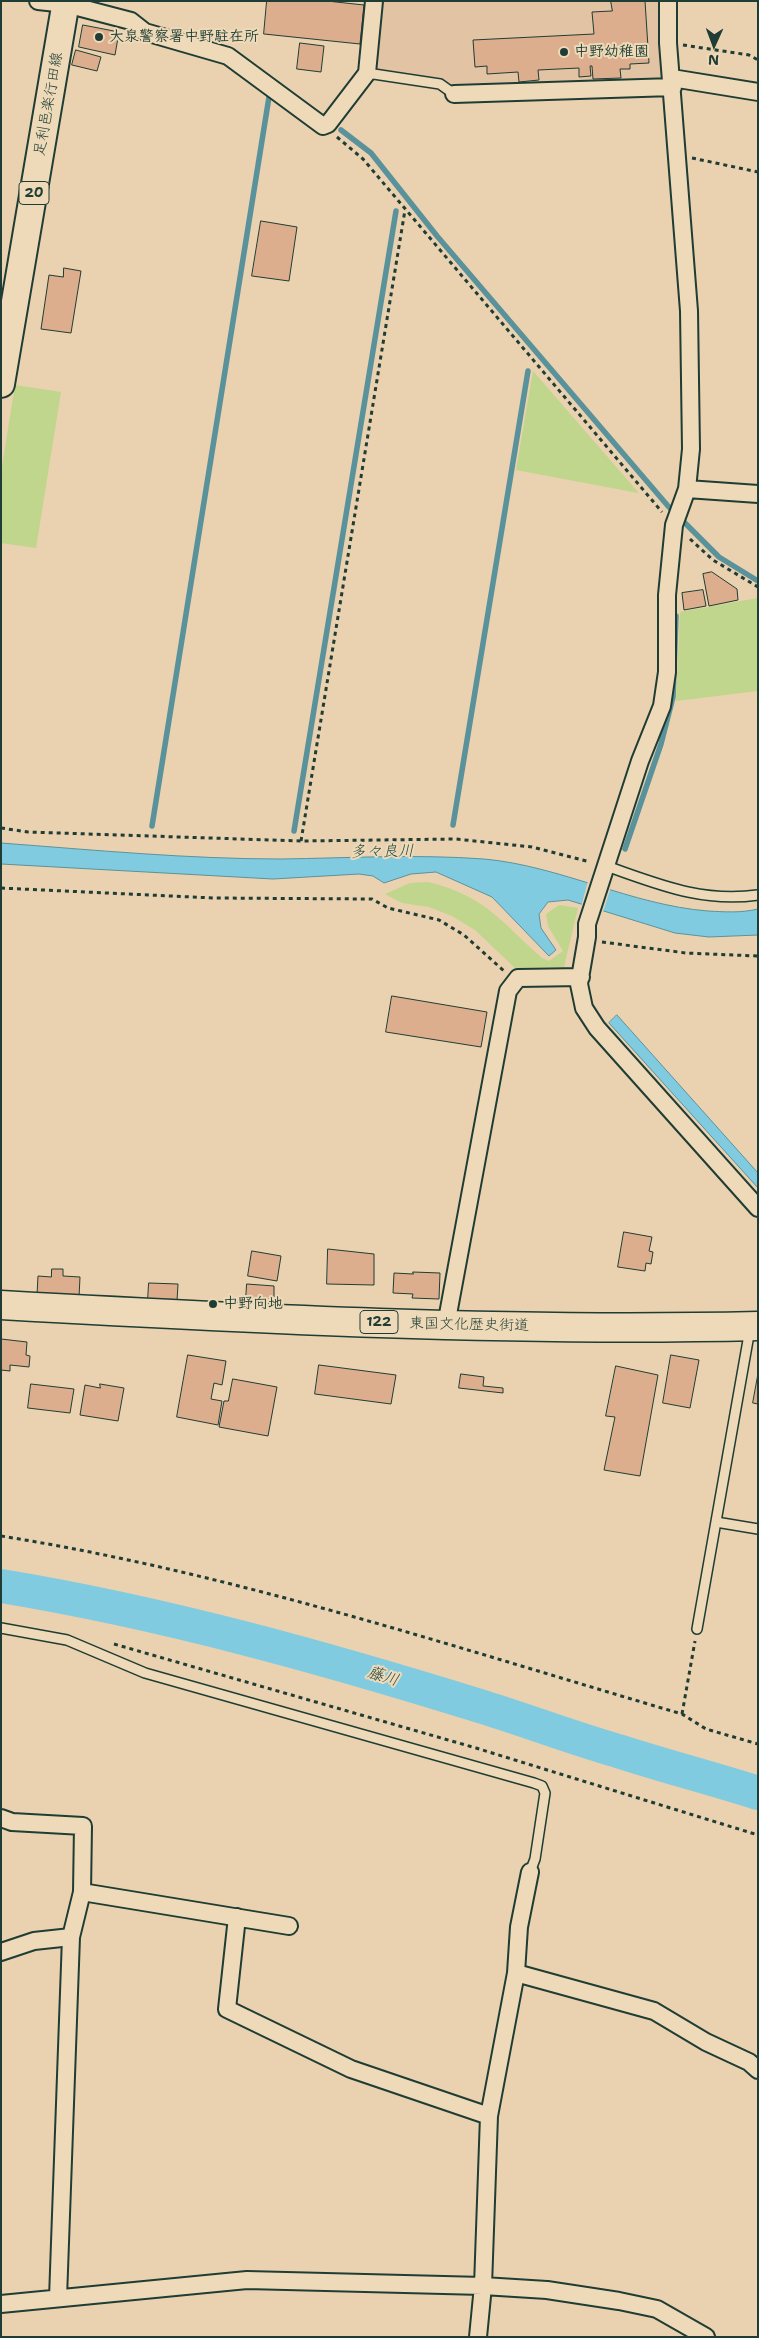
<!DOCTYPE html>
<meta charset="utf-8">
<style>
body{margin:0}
#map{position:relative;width:759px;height:2338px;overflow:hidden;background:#ead1af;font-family:"Shantell Sans",sans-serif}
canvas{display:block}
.frame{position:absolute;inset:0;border:2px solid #1f3d34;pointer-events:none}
.north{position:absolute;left:689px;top:20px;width:50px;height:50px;-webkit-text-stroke:4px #eedab8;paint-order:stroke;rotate:182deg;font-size:14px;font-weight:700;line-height:20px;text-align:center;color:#1f3d34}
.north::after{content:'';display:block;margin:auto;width:18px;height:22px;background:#1f3d34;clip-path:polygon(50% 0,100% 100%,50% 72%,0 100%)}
</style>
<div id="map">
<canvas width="759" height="2338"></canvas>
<div class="frame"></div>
<div class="north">N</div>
</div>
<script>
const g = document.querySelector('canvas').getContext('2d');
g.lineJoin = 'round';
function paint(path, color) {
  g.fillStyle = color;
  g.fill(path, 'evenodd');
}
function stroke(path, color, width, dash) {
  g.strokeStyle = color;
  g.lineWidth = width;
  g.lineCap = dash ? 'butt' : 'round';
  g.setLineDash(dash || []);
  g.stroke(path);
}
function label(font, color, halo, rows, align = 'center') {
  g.font = font + ' "Shantell Sans","Klee One",sans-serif';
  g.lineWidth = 4;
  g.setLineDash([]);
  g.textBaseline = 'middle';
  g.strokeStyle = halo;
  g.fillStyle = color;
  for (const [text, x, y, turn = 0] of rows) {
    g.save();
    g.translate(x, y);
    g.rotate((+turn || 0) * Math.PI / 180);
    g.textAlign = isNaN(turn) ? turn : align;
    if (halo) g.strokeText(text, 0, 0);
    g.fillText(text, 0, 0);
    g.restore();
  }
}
paint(new Path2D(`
 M380 1H659V40L664 83 456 89 443 79 373 68Z`), '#e2c3a3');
paint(new Path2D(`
 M533 371 638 492V493L516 470Z
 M15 385 61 392 36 548 1 543V473Z
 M758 598V691L676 701 680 612Z
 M428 882C486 896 501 922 542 958L549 961 563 951 548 926 546 914 559 905 578 908 564 967 515 968 475 930 452 916 429 907 402 903 385 894 410 883Z`), '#bfd68c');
const water = new Path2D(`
 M1 843C94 850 188 859 281 859 349 858 416 854 484 859 561 866 631 905 708 911 726 912 741 913 758 909V935L709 937 675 933 568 900 548 902 539 914 541 928 556 950 549 956 492 897 436 872 411 874 384 883 373 876 359 874 273 879 1 864Z
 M617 1015 758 1173V1188L609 1023Z`);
paint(water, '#81cbe1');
stroke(water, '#5a929c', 1);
paint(new Path2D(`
 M588 881 611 887 602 915 581 907Z`), '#ead1af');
stroke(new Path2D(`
 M341 130 371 153 437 236 668 506 719 557 758 581
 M453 825 528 371
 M152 826 269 97
 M294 831 396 211
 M625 849 661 744 673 697 676 616`), '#5a929c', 5.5);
stroke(new Path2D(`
 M1 1586C165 1613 325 1658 483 1707 528 1721 573 1738 618 1751 664 1766 711 1778 758 1793`), '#81cbe1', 34);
const building = new Path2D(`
 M267 1H327L364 5 360 44 264 34Z
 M611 1H645L649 63 630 64V69H620L621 78 593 79 592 66H590L591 76 579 77V68L538 70 539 80 519 82 518 72 487 74V66L475 67 473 40 594 34 592 12 612 11Z
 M83 25 119 32 115 55 79 47Z
 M300 43 324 46 321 72 297 69Z
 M76 50 101 57 97 71 72 65Z
 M261 221 297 227 289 281 252 276Z
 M64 268 81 271 71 333 41 329 49 275 63 277Z
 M712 572 737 589 738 600 709 606 703 574Z
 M703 590 706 606 684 610 682 593Z
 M392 996 487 1012 481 1047 386 1032Z
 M624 1232 652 1237 649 1251 653 1252 651 1264 646 1263 645 1271 618 1267Z
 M328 1249 374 1254V1285L327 1284Z
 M252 1251 281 1256 277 1281 248 1276Z
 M52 1269H63V1276L80 1277 79 1297 37 1295 38 1276 51 1277Z
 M413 1272 440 1273 439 1299 412 1298 413 1294 393 1293 394 1273 413 1274Z
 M149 1283 178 1284 177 1301 148 1300Z
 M247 1284 274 1286V1301L246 1300Z
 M1 1339 27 1342 26 1355 30 1356 29 1367 10 1365V1371L1 1370Z
 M188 1355 226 1361 222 1385 214 1383 211 1399 222 1401 218 1425 177 1417Z
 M671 1355 699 1360 690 1408 663 1403Z
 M319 1365 396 1375 391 1404 315 1394Z
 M616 1366 658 1375 640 1476 604 1470 615 1417 606 1416Z
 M461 1374 484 1377 483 1386 503 1388V1393L459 1388Z
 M758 1374V1404L753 1403Z
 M233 1379 277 1387 268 1436 219 1427 224 1401H228Z
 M31 1384 74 1389 70 1413 28 1408Z
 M100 1384 124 1388 118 1421 80 1415 85 1385 100 1388Z`);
paint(building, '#dcae8d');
stroke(building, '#1f3d34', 1);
const service = new Path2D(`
 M367 73 440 84 454 94
 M606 866C658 884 701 903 758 895
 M716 1522 758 1529
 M1 1628 67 1640 145 1673 534 1783 542 1786 545 1793 535 1859 530 1872
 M697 1629 750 1329`);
const minor = new Path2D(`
 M38 1 66 4 131 21 145 32 228 56 323 126 328 124 367 73 374 1
 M668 1V43L689 311 691 449 687 489 674 525 667 595V672L662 706 640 761 587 924V937L579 984 584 1008 597 1028 758 1208
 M672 78 758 92
 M454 94 673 87
 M687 489 758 494
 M446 1325 508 991 518 978 581 977
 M1 1818 12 1822 83 1826 82 1892 71 1937 58 2298
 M82 1892 289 1926
 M237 1917 227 2009 351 2069 489 2116
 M1 1952 34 1941 71 1937
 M516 1973 654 2011 706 2042 749 2062 758 2070
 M1 2304 247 2280 483 2286 547 2290 619 2301 657 2309 706 2337
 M478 2337 483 2286 489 2116 516 1973 519 1927 530 1872`);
const primary = new Path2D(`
 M1 384 66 1`);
const trunk = new Path2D(`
 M1 1305C253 1319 506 1332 758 1326`);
stroke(service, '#1f3d34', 12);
stroke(minor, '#1f3d34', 20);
stroke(primary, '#1f3d34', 30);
stroke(trunk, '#1f3d34', 31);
stroke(new Path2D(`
 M683 45 749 55 758 60
 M337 137 363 159 662 512
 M692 158 758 172
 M690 539 713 560 758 587
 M1 828 28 832 301 841 456 839 532 847 590 862
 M301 841 405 210
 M1 888 213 898 372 899 388 908 439 920 464 935 504 971
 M602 942 686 953 758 956
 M1 1536C233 1573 457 1648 682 1714L706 1729 758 1744
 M114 1644 476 1748 758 1835
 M682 1714 695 1641`), '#1f3d34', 3, [4, 4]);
stroke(service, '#eedab8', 9);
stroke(minor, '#eedab8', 16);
stroke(primary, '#eedab8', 26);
stroke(trunk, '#eedab8', 28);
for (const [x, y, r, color] of [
 [99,37,5,"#1f3d34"],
 [564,52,5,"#1f3d34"],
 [213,1304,5,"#1f3d34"]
]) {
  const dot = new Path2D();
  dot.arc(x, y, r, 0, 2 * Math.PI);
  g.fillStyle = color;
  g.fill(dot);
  stroke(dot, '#eedab8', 2);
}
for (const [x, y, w] of [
 [34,193,30],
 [379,1322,38]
]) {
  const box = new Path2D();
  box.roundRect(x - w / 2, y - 11.5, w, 23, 4);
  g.fillStyle = '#eedab8';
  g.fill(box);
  stroke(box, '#1f3d34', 1);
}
label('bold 14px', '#1f3d34', null, [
 ["20",34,193],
 ["122",379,1322]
]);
label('bold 15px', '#1f3d34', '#eedab8', [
 ["大泉警察署中野駐在所",109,37],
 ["中野幼稚園",574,52],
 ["中野向地",223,1304]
], 'left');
label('15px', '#1f3d34', '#eedab8', [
 ["足利邑楽行田線",49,104,-80],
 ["東国文化歴史街道",469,1325,1]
]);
label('italic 16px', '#294b45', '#eedab8', [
 ["多々良川",382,852,-1],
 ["藤川",383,1677,17]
]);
</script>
